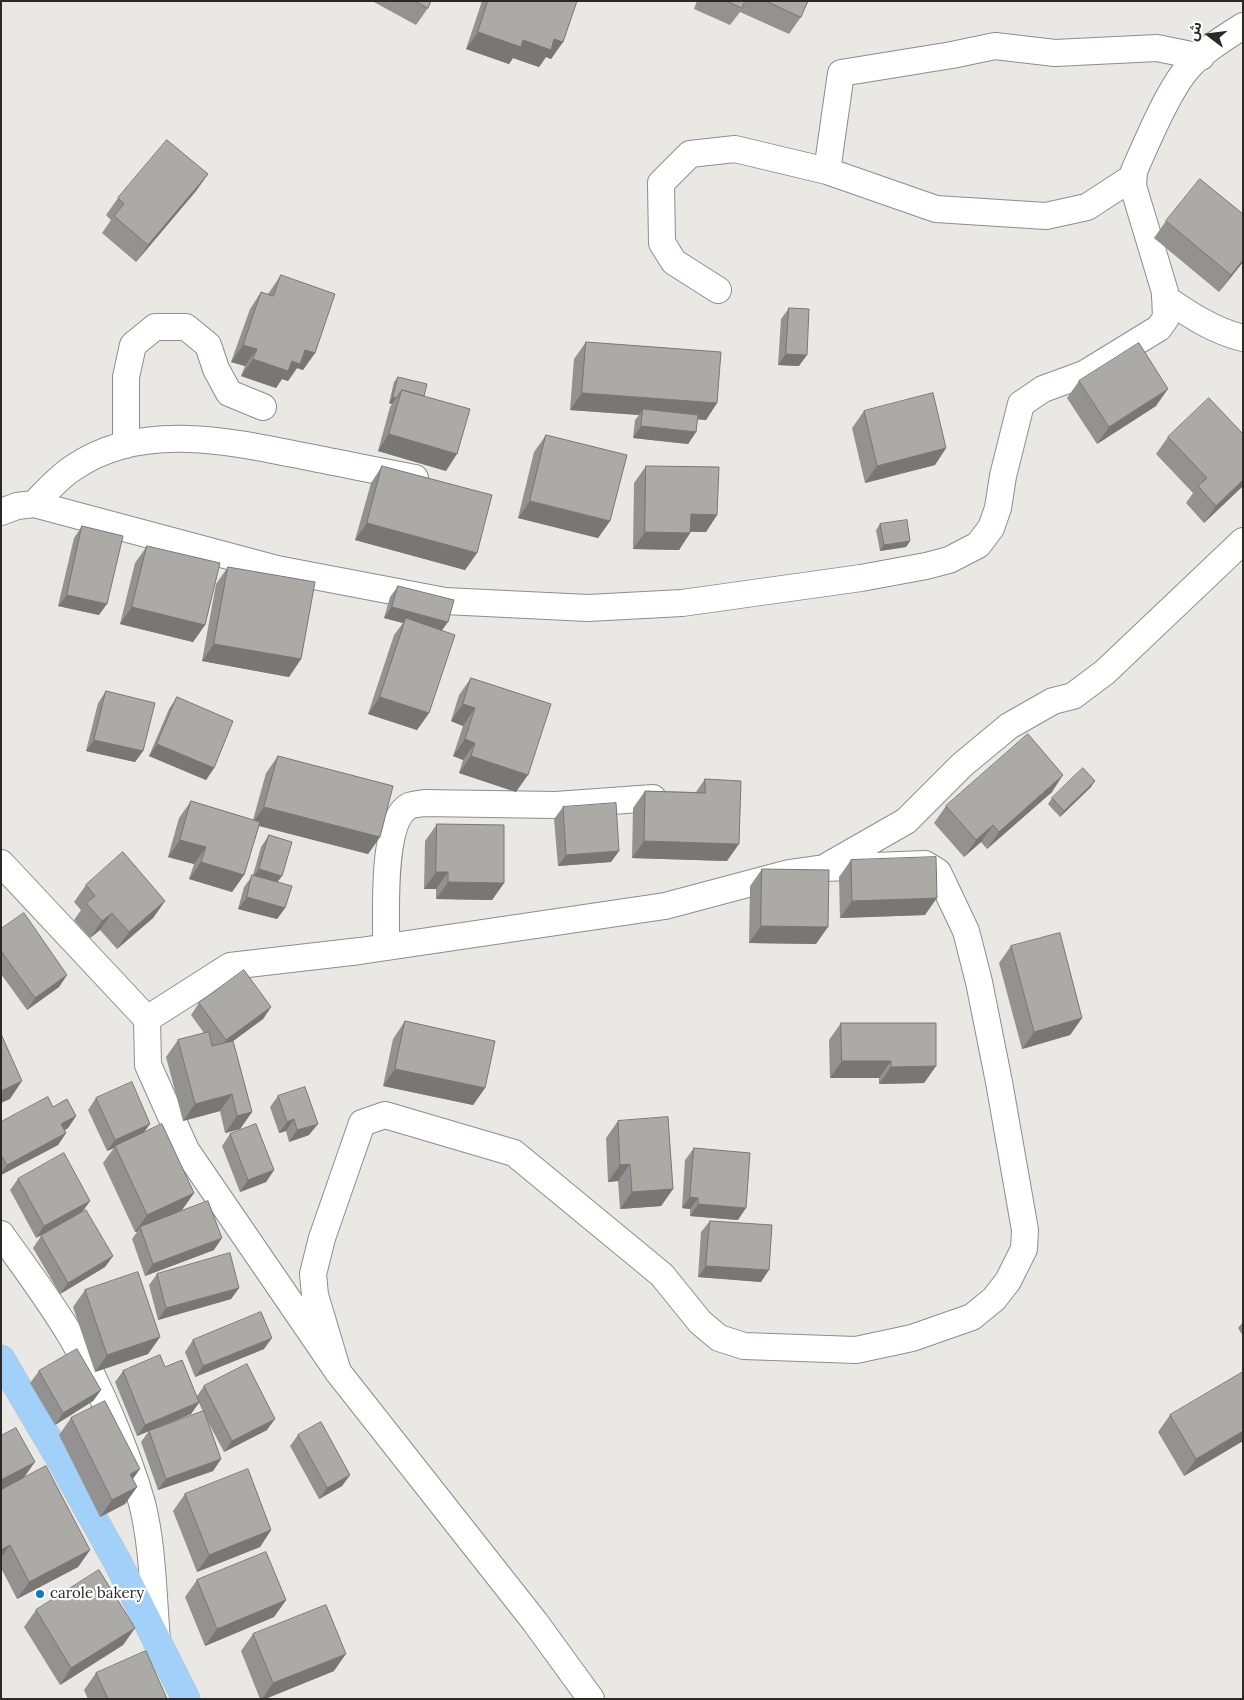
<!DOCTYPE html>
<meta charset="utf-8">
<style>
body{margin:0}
#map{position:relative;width:1244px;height:1700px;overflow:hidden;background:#eae8e5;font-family:Lora,"Noto Sans Arabic",serif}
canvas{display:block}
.frame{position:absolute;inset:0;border:2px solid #2a2928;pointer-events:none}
.north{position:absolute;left:1184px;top:10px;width:50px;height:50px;-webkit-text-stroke:4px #fff;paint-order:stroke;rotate:285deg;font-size:14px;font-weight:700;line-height:20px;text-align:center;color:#2a2928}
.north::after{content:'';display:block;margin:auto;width:18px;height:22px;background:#2a2928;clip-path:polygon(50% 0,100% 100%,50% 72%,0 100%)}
</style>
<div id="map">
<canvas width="1244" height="1700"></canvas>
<div class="frame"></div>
<div class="north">ش</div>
</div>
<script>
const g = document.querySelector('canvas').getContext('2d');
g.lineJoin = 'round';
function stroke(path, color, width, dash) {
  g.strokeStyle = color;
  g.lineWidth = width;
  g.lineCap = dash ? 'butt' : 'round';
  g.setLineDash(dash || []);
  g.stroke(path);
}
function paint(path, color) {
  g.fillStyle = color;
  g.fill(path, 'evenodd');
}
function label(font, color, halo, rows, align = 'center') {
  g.font = font + ' Lora,serif';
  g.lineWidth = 4.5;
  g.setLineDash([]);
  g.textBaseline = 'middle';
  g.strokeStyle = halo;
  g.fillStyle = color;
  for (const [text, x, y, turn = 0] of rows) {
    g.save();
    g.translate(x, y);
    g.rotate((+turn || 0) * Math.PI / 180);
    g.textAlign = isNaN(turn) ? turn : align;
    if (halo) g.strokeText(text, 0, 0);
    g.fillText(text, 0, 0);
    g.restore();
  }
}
const minor = new Path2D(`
 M827 171 841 73 952 55 995 46 1055 53 1157 48 1201 57
 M718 290 674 262 662 243 661 183 690 154 735 149 827 171 936 209 1046 216 1087 207 1133 177
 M1165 298C1190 315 1214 331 1243 338
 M126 445V377L133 345 155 327H186L208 345 216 369 229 393 263 407
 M34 504C46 492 59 477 73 468 140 421 229 441 303 456 340 463 377 471 415 478
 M1 512 17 506 34 504 277 569 445 601 588 608 682 603 861 578 926 566 949 560 978 545 991 528 998 508 1003 476 1021 404 1043 389 1084 374 1159 328 1166 318 1165 292 1133 186 1134 171C1146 144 1169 89 1188 68 1203 51 1224 38 1243 26
 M1 863 147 1019 148 1065 186 1150 338 1372 535 1622 591 1699
 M829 865 906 821 962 765 1009 726 1053 701 1073 696 1105 672 1243 541
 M386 947C387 917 380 822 409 806 413 804 420 804 424 803L556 805 653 798
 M147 1019 230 966 360 951 665 906 789 873 824 868 925 864 938 872 966 931 979 982 999 1082 1025 1230 1024 1249 1008 1281 994 1299 972 1317 912 1338 856 1350 744 1346 719 1338 700 1322 662 1275 514 1153 385 1115 362 1123 322 1238 313 1274 315 1295 338 1372
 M1 1234C25 1268 51 1302 72 1338 99 1384 127 1451 142 1503 153 1546 153 1594 157 1639`);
const major = new Path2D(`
 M1 1359 60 1459 117 1561 186 1699`);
stroke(minor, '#8e8d89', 28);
stroke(major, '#c3c3c3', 29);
stroke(minor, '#fff', 26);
stroke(major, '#a1d0f8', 28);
paint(new Path2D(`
 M372 1H431L428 8 416 25Z
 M482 1H577L563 42 551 59 546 57 539 67 513 58 509 64 466 49Z
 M697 1H808L801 17 789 34 740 12 730 25 694 9Z
 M208 174 196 191 136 262 102 233 111 220 106 215 118 198Z
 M1166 221 1243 262 1219 292 1154 238Z
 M281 275 315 353 303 370 297 368 288 381 282 379 276 388 241 376 245 366 231 362 250 309 261 292 268 294Z
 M789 308 799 366 778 365 781 319Z
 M586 342 717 403 706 420 697 419 696 432 688 444 633 438 635 420 639 415 570 410 574 359Z
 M398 377 424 396 446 471 378 451 390 407 392 404 389 403 394 382Z
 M1079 381 1156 406 1097 444 1067 398Z
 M864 411 946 448 935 465 865 483 852 428Z
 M546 435 610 521 598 538 518 518 534 452Z
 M1168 437 1243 486 1204 523 1186 503 1193 493 1156 454Z
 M382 466 477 553 465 570 355 540 371 483Z
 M646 466 717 515 706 532H690V533L679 550 633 549 634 483Z
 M880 524 910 541 906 547 880 551 876 530Z
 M82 526 99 615 58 606 74 538Z
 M147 546 205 625 193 642 120 624 135 563Z
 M228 567 301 659 289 677 202 661 216 584Z
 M398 586 442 631 429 713 417 730 368 714 394 635 403 623 384 618 390 597Z
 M471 678 516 792 459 773 463 760 453 756 463 726 451 721 459 695Z
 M106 691 143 751 135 762 86 751 98 703Z
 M177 697 214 768 206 780 149 756 169 709Z
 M278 756 380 837 368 854 259 826 244 875 232 892 189 879 194 864 168 857 179 818 191 801 253 820 266 773Z
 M705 779 727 861 632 858 633 808 645 791 696 792Z
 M1091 787 1060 817 1048 804 1052 798Z
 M1052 792 987 849 981 842 964 857 934 823 946 806Z
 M563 807 619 851 611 862 558 866 554 819Z
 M437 824 504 883 492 900 436 899V889H424L425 841Z
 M269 835 277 882 285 908 277 919 238 909 244 887 253 875 261 847Z
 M851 860 925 915 840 918 839 877Z
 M762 869 816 944 749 943 750 886Z
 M86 885 165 901 153 918 117 949 100 930 90 938 74 920 81 910 74 902Z
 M1 929 67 975 59 987 27 1010 1 974Z
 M1011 946 1082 1018 1070 1035 1022 1049 999 963Z
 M199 1003 271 1007 263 1019 233 1041 252 1112 240 1129 225 1133 220 1111 183 1121 166 1057 178 1040 204 1033 191 1015Z
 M405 1021 485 1088 473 1105 383 1086 393 1039Z
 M841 1023 936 1066 924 1083 879 1084V1078H830L829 1040Z
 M278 1096 309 1135 289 1142 286 1131 279 1133 270 1107Z
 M96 1098 144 1132 194 1193 182 1210 175 1214 214 1250 145 1276 132 1239 137 1232H135L103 1163 114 1148 107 1151 88 1110Z
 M53 1107 76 1116 68 1128 65 1130 66 1133 58 1145 1 1175V1122Z
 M618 1121 673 1189 661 1206 620 1209 618 1181 608 1182 606 1138Z
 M230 1134 274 1170 266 1182 240 1192 222 1146Z
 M694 1148 738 1220 690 1216V1209L682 1208 685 1160Z
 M18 1179 90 1201 82 1212 36 1238 10 1190Z
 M710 1221 761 1282 698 1277 701 1232Z
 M41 1236 113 1256 105 1267 60 1294 33 1248Z
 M157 1274 239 1288 231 1299 158 1320 149 1285Z
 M85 1290 160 1337 148 1354 95 1372 73 1307Z
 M1243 1322V1336L1238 1328Z
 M193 1340 264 1349 195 1377 185 1352Z
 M165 1367 197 1396 204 1386 267 1430 224 1452 207 1420 221 1459 213 1471 158 1490 141 1442 149 1431 137 1436 115 1382 123 1371ZM199 1403 203 1412 157 1428 191 1414Z
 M39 1371 101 1390 93 1401 55 1425 30 1383Z
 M1170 1415 1243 1441 1184 1476 1158 1432Z
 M71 1418 133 1479 137 1487 125 1504 100 1517 59 1435Z
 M298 1435 350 1475 342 1486 319 1499 290 1446Z
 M1 1436 23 1478 90 1550 78 1567 17 1599 1 1568Z
 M185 1494 271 1530 260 1547 197 1572 173 1511Z
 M197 1580 286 1600 274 1617 205 1646 185 1597Z
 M36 1610 135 1628 123 1645 60 1685 24 1627Z
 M253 1634 334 1671 265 1699H260L241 1651Z
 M96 1673 167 1699H88L84 1690Z`), '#949290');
paint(new Path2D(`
 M478 32 523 40 554 39 563 42 551 59 546 57 539 67 513 58 509 64 466 49Z
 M208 174 196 191 136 262 148 245Z
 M1243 260V262L1219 292 1231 275Z
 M243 345 257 349 245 366 231 362Z
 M305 350 315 353 303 370 297 368 288 381 282 379 276 388 241 376 253 359 292 361Z
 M786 354 807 355 799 366 778 365Z
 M1168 389 1156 406 1097 444 1109 427Z
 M582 393 717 403 706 420 642 415 643 409 639 415 570 410Z
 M393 397 396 398 392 404 389 403Z
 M641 426 696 432 688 444 633 438Z
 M389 434 457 454 446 471 378 451Z
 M946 448 935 465 865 483 877 466Z
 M1243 480V486L1204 523 1216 506Z
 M530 501 610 521 598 538 518 518Z
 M691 514 717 515 706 532 679 531Z
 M367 523 477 553 465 570 355 540Z
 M645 532 690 533 679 550 633 549Z
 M910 541 906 547 880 551 884 545Z
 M67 595 107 604 99 615 58 606Z
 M132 607 205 625 193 642 120 624Z
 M392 607 448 622 440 633 406 618 403 623 384 618Z
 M214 644 301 659 289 677 202 661Z
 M380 697 429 713 417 730 368 714Z
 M463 704 475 708 463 726 451 721Z
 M465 739 475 743 463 760 453 756Z
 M94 740 143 751 135 762 86 751Z
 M157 744 214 768 206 780 149 756Z
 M471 756 528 775 516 792 459 773Z
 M1063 775 1052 792 987 849 999 832Z
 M1095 781 1091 787 1060 817 1064 811Z
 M264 807 380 837 368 854 252 824Z
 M993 825 981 842 964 857 976 840Z
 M180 840 206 847 194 864 168 857Z
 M644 841 739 844 727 861 632 858Z
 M619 851 611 862 558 866 566 855Z
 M201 862 244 875 232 892 189 879Z
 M259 869 282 876 274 887 251 880Z
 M436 872H448L436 889H424Z
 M448 882 504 883 492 900 436 899Z
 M247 897 285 908 277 919 238 909Z
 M937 898 925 915 840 918 852 901Z
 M165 901 153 918 117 949 129 932Z
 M112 913 100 930 90 938 102 921Z
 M761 926 828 927 816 944 749 943Z
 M67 975 59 987 27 1010 35 998Z
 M271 1007 263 1019 218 1052 226 1040Z
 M1082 1018 1070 1035 1022 1049 1034 1032Z
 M842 1061H891L879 1078H830Z
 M936 1066 924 1083 879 1084 891 1067Z
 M395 1069 485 1088 473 1105 383 1086Z
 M22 1081 10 1099 1 1103V1091Z
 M232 1094 220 1111 183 1121 195 1104Z
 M252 1112 240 1129 225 1133 237 1116Z
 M76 1116 68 1128 53 1136 61 1124Z
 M294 1119 286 1131 279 1133 287 1122Z
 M150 1124 142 1135 115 1146 114 1148 107 1151 115 1140Z
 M318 1124 309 1135 289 1142 297 1130Z
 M66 1133 58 1145 1 1175V1173L7 1165Z
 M630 1164 618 1181 608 1182 620 1165Z
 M274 1170 266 1182 240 1192 248 1180Z
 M673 1189 661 1206 620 1209 632 1192Z
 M194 1193 182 1210 140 1230V1227L137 1232H135L147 1215Z
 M690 1197 698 1198 690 1209 682 1208Z
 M90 1201 82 1212 36 1238 44 1226Z
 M698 1204 746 1208 738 1220 690 1216Z
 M222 1238 214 1250 145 1276 153 1264Z
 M113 1256 105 1267 60 1294 68 1283Z
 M706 1266 769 1270 761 1282 698 1277Z
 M239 1288 231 1299 158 1320 166 1308Z
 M160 1337 148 1354 95 1372 107 1355Z
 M272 1338 264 1349 195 1377 203 1366Z
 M101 1390 93 1401 55 1425 63 1413Z
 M199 1402 191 1414 137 1436 145 1425Z
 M275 1419 267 1430 224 1452 232 1441Z
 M1243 1431V1441L1184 1476 1196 1459Z
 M221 1459 213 1471 158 1490 166 1479Z
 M35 1462 23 1479 1 1491V1480Z
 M140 1469 128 1486 130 1474Z
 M350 1475 342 1486 319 1499 327 1488Z
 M137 1487 125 1504 100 1517 112 1500Z
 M271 1530 260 1547 197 1572 209 1555Z
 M10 1545 1 1558V1550Z
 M90 1550 78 1567 17 1599 29 1582Z
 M286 1600 274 1617 205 1646 217 1629Z
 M135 1628 123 1645 60 1685 71 1668Z
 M346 1654 334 1671 265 1699H262L273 1683Z`), '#787775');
const building = new Path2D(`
 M415 1H431L428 8Z
 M488 1H577L563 42 554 39 551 50 523 40 521 47 478 32Z
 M727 1H745L742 8Z
 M766 1H808L801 17Z
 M167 140 208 174 148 245 114 216 124 204 118 198Z
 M1200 179 1243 214V260L1231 275 1166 221Z
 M281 275 335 294 315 353 305 350 300 364 292 361 288 371 253 359 257 349 243 345 261 292 273 296Z
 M789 308 809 309 807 355 786 354Z
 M586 342 721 352 717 403 582 393Z
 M1139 343 1168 389 1109 427 1079 381Z
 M398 377 427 384 424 396 402 390 396 398 393 397Z
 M402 390 470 409 457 454 389 434Z
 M933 393 946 448 877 466 864 411Z
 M1209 398 1243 434V480L1216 506 1198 486 1207 478 1168 437Z
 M643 409 698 415 696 432 641 426Z
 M546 435 627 455 610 521 530 501Z
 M382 466 492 495 477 553 367 523Z
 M646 466 719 467 717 515 691 514 690 533 645 532Z
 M907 520 910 541 884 545 880 524Z
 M82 526 123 536 107 604 67 595Z
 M147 546 220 563 205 625 132 607Z
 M228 567 315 582 301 659 214 644Z
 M398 586 454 600 448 622 392 607Z
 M406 618 455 635 429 713 380 697Z
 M471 678 551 704 528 775 471 756 475 743 465 739 475 708 463 704Z
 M106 691 155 703 143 751 94 740Z
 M177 697 233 721 214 768 157 744Z
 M1028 734 1063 775 999 832 993 825 976 840 946 806Z
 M278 756 393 786 380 837 264 807Z
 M1083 768 1095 781 1064 811 1052 798Z
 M705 779 741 781 739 844 644 841 645 791 705 793Z
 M191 801 260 822 244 875 201 862 206 847 180 840Z
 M616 803 619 851 566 855 563 807Z
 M437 824 504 825V883L448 882V872H436Z
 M269 835 292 842 282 876 259 869Z
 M123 852 165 901 129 932 112 913 102 921 86 903 95 896 86 885Z
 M936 857 937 898 852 901 851 860Z
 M762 869 829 870 828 927 761 926Z
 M252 875 292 886 285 908 247 897Z
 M24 913 67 975 35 998 1 951V929Z
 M1060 933 1082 1018 1034 1032 1011 946Z
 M244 970 271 1007 226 1040 199 1003Z
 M405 1021 495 1041 485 1088 395 1069Z
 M841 1023H936V1066L891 1067V1061H842Z
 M209 1032 212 1046 233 1041 252 1112 237 1116 232 1094 195 1104 178 1040Z
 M1 1034 22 1081 1 1091Z
 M132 1082 150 1124 115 1140 96 1098Z
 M305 1087 318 1124 297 1130 294 1119 287 1122 278 1096Z
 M48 1097 53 1107 67 1099 76 1116 61 1124 66 1133 7 1165 1 1155V1122Z
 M668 1117 673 1189 632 1192 630 1164 620 1165 618 1121Z
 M162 1124 194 1193 147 1215 115 1146Z
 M256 1124 274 1170 248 1180 230 1134Z
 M694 1148 750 1153 746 1208 698 1204V1198L690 1197Z
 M64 1153 90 1201 44 1226 18 1179Z
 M208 1201 222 1238 153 1264 140 1227Z
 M86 1210 113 1256 68 1283 41 1236Z
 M710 1221 772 1225 769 1270 706 1266Z
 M230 1253 239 1288 166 1308 157 1274Z
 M138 1272 160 1337 107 1355 85 1290Z
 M261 1312 272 1338 203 1366 193 1340Z
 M77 1349 101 1390 63 1413 39 1371Z
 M160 1355 165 1367 182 1360 199 1402 145 1425 123 1371Z
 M247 1364 275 1419 232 1441 204 1386Z
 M1243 1372V1431L1196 1459 1170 1415Z
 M105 1401 140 1469 130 1474 137 1487 112 1500 71 1418Z
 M204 1411 221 1459 166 1479 149 1431Z
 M321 1422 350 1475 327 1488 298 1435Z
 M16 1428 35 1462 1 1480V1436Z
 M46 1466 90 1550 29 1582 10 1545 1 1550V1490Z
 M248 1469 271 1530 209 1555 185 1494Z
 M266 1552 286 1600 217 1629 197 1580Z
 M99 1570 135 1628 71 1668 36 1610Z
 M326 1605 346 1654 273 1683 253 1634Z
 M146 1651 167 1699H108L96 1673Z`);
paint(building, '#acaaa7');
stroke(building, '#787775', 1);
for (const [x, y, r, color] of [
 [40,1594,5,"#0a7ac4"]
]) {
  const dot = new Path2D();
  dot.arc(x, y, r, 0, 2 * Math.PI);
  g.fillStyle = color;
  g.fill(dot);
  stroke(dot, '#fff', 2);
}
label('15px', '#2a2928', '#fff', [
 ["carole bakery",50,1594]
], 'left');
</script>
